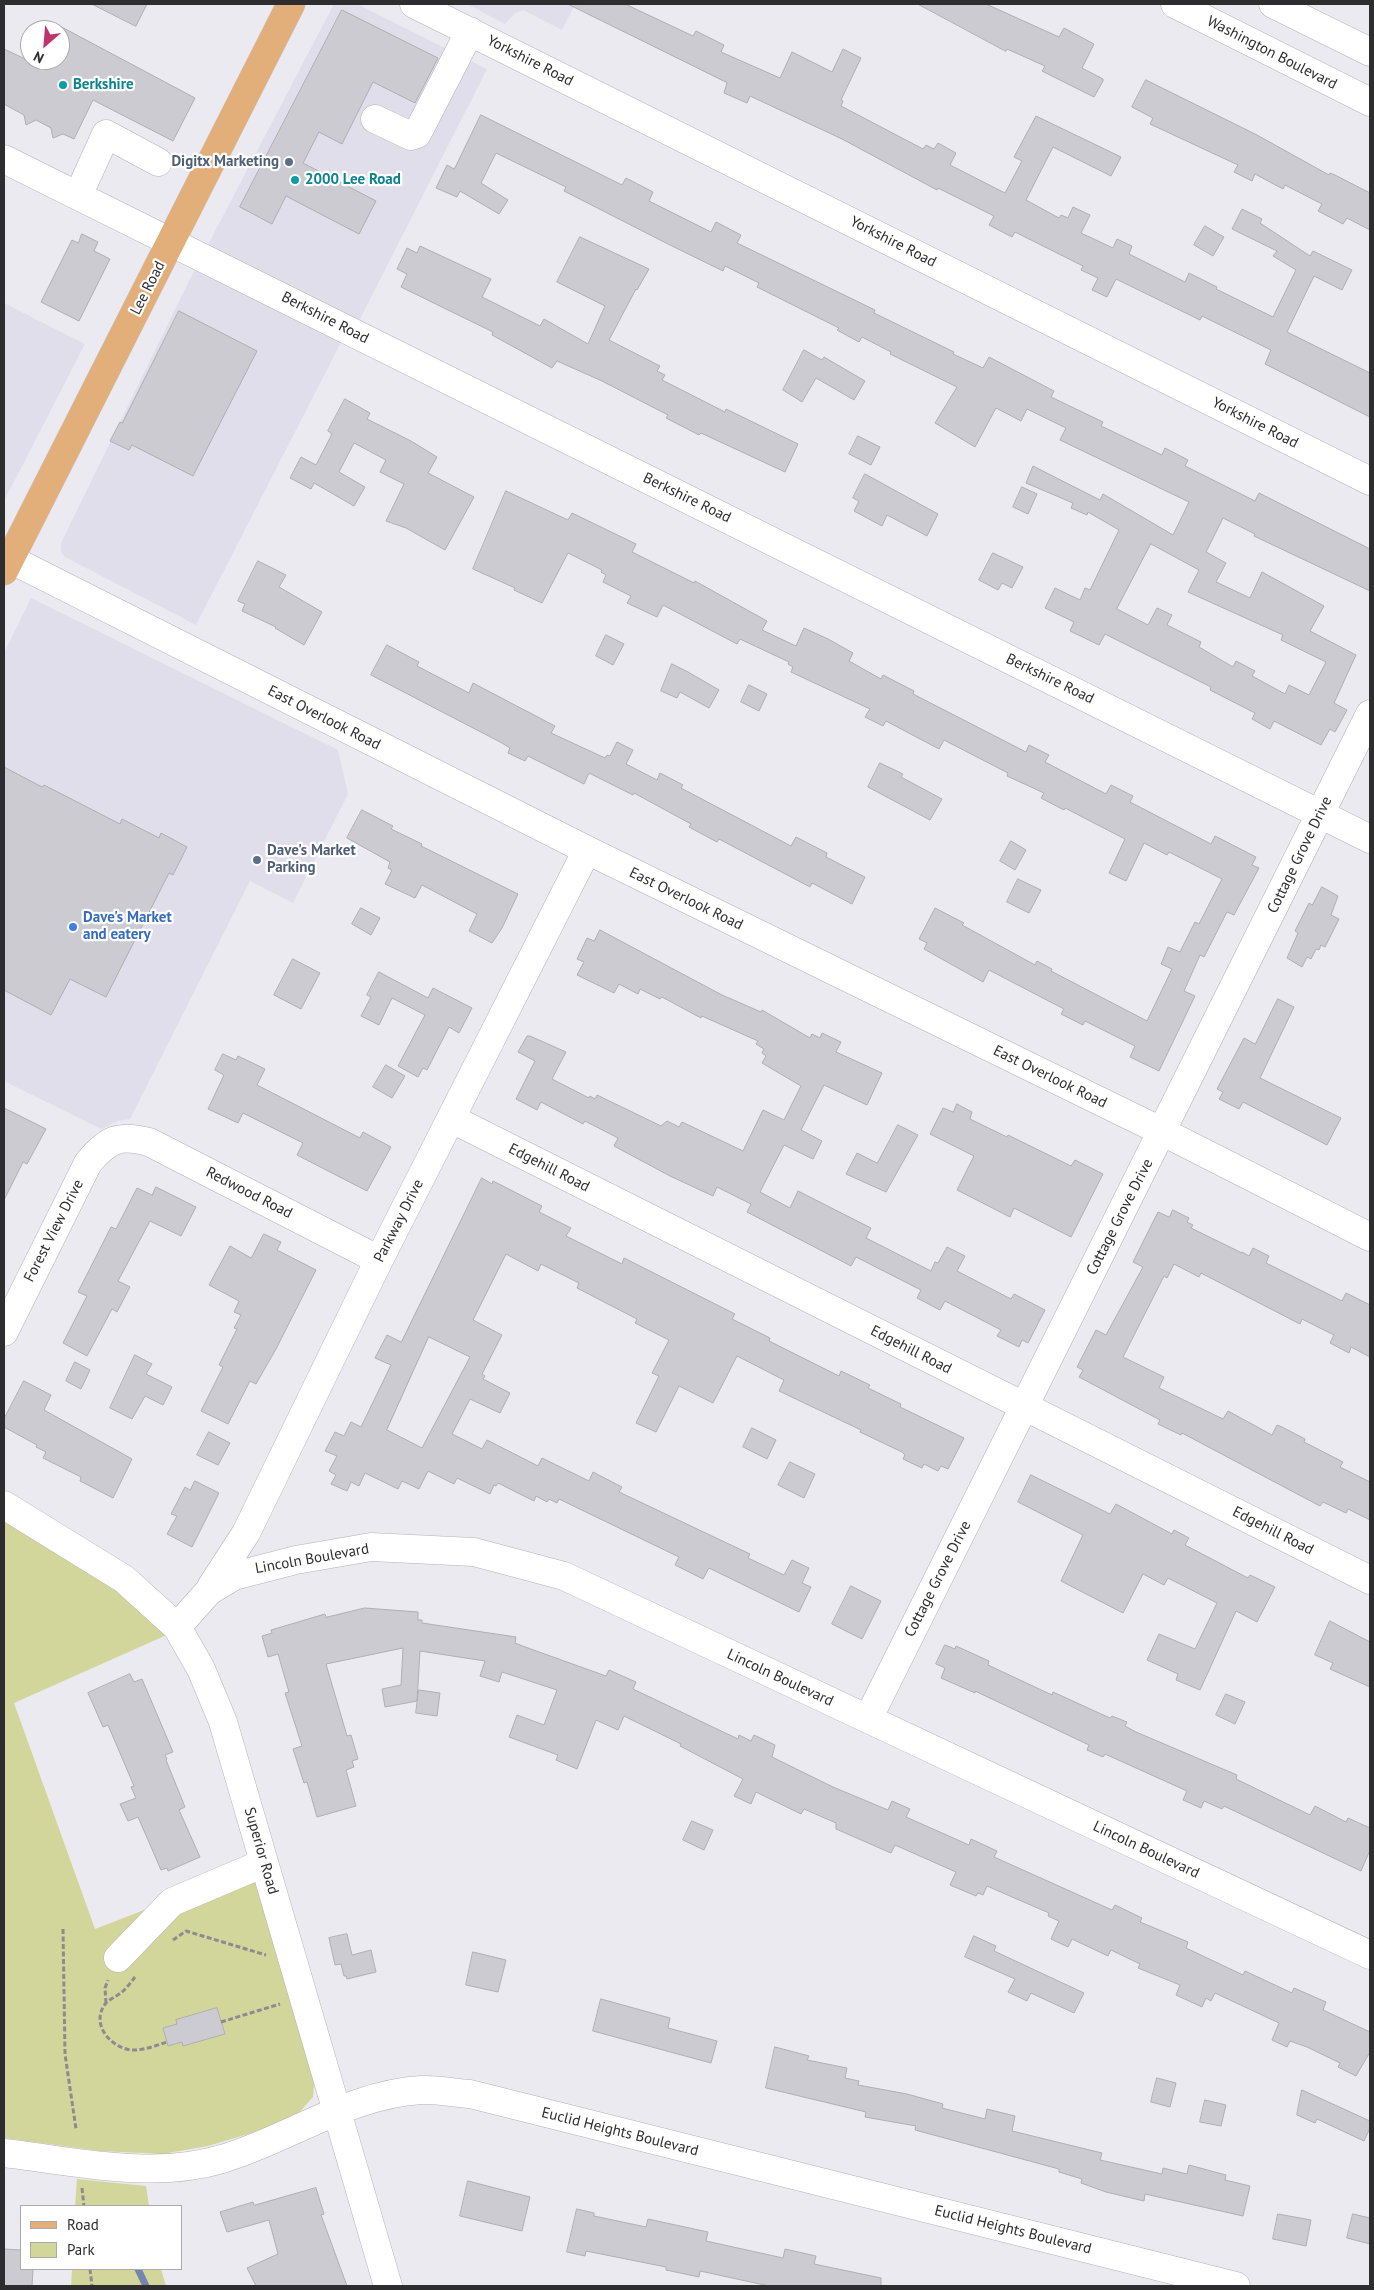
<!DOCTYPE html>
<style>
body{margin:0}
#map{position:relative;width:1374px;height:2290px;overflow:hidden;background:#ebeaf0;font-family:"PT Sans",sans-serif}
canvas{display:block}
.frame{position:absolute;inset:0;border:5px solid #2d2c2e;pointer-events:none}
.legend{position:absolute;left:20px;top:2205px;width:162px;height:65px;box-sizing:border-box;background:#fff;border:1px solid #ababab;margin:0;padding:6px 9px;list-style:none;font-size:15px;color:#2d2c2e}
.legend li{display:flex;align-items:center;gap:10px;height:25px}
.legend b{width:25px;border:1px solid #ababab}
.north{position:absolute;left:20px;top:20px;width:50px;height:50px;box-sizing:border-box;background:#fff;border:1px solid #ababab;border-radius:50%;rotate:207deg;font-size:14px;font-weight:700;line-height:20px;text-align:center;color:#2d2c2e}
.north::after{content:'';display:block;margin:auto;width:18px;height:22px;background:#be346f;clip-path:polygon(50% 0,100% 100%,50% 72%,0 100%)}
</style>
<div id="map">
<canvas width="1374" height="2290"></canvas>
<div class="frame"></div>
<ul class="legend">
<li><b style="height:6px;background:#e2af7a"></b>Road</li>
<li><b style="height:14px;background:#d3d69b"></b>Park</li>
</ul>
<div class="north">N</div>
</div>
<script>
const g = document.querySelector('canvas').getContext('2d');
g.lineJoin = 'round';
function fillPath(path, color) {
  g.fillStyle = color;
  g.fill(path, 'evenodd');
}
function trace(path, color, width, dash) {
  g.strokeStyle = color;
  g.lineWidth = width;
  g.lineCap = dash ? 'butt' : 'round';
  g.setLineDash(dash || []);
  g.stroke(path);
}
function drawText(font, color, halo, rows, align = 'center') {
  g.font = font + ' "PT Sans",sans-serif';
  g.lineWidth = 4.5;
  g.setLineDash([]);
  g.textBaseline = 'middle';
  g.strokeStyle = halo;
  g.fillStyle = color;
  for (const [text, x, y, turn = 0] of rows) {
    g.save();
    g.translate(x, y);
    g.rotate((+turn || 0) * Math.PI / 180);
    g.textAlign = isNaN(turn) ? turn : align;
    if (halo) g.strokeText(text, 0, 0);
    g.fillText(text, 0, 0);
    g.restore();
  }
}
fillPath(new Path2D(`
 M334,4h23l130,65 -129,254 -6,-2 -156,304 -131,-68 -4,-5v-9l128,-262z
 M467,4h108l-13,26 -39,-20 -9,4 -9,10z
 M4,303l81,41 -81,157z
 M31,598l307,152 10,44 -55,109 -43,-22 -120,238 -12,2 -17,8 -97,-48v-428z`), '#e0deeb');
fillPath(new Path2D(`
 M4,1517l117,72 48,45 -155,69 81,226 160,-62 60,206 -2,24 -16,18 -29,13 -60,18 -46,8 -62,-3 -96,-13z
 M77,2179l69,7 3,20h-74z
 M72,2269h89l5,17h-95z`), '#d3d69b');
trace(new Path2D(`
 M138,2269l8,17`), '#7486ad', 7);
const building = new Path2D(`
 M92,4h55l-11,22z
 M568,4h57l68,32 3,-5 28,14 -3,7 59,26 12,-26 40,20 11,-23 18,9 -20,42 2,1 -2,5 82,43 3,-4 8,4 4,-6 18,10 -6,12 55,28 17,-32 -8,-4 22,-41 85,41 -10,19 -58,-29 -27,53 33,18 2,-3 7,3 5,-11 17,8 -9,18 32,15 4,-9 15,7 -3,8 56,28 4,-9 28,14 -1,2 57,28 23,-47 -23,-14 4,-5 -45,-22 10,-20 20,10 -2,4 50,33 3,-5 39,19 -10,20 -28,-14 -27,56 83,41v44l-105,-53 6,-14 -69,-34 -2,4 -84,-41 -9,18 -15,-7 6,-12 -17,-8 2,-4 -68,-34 -3,5 -23,-12 5,-9 -56,-28 -1,2 -95,-51 -92,-43 -3,7 -23,-10 3,-10z
 M918,4h68l73,33 5,-9 30,16 -12,24 21,11v2l-9,16 -52,-26 3,-5 -38,-17 -1,2z
 M342,10l96,48 -23,45 -42,-21 -31,62 -23,-12 -16,31 73,38 -17,33 -73,-38 -14,28 -32,-17z
 M56,24l139,74 -22,43 -80,-41 -19,39 -11,-5 -10,4 -2,-10 -15,-8 -10,5 -2,-10 -20,-11v-55l32,15 2,-4h22v-30h-7z
 M1146,80l111,55 72,40 1,-2 5,2 35,18v37l-23,-12 -4,6 -25,-13 4,-7 -37,-19 -2,4 -28,-15 -3,7 -18,-9 4,-7 -88,-41 3,-6 -21,-11z
 M481,115l141,70 4,-7 27,14 -4,9 62,31 5,-10 25,13 -4,8 138,67 -1,3 80,39 -1,2 30,14 6,-11 65,34 -3,6 52,25 -2,4 61,29 3,-7 23,12 -3,6 70,35 4,-8 111,56v42l-116,-55 1,-2 -32,-16 -17,34 20,11 -10,19 34,16 12,-26 62,34 -14,25 46,24 -22,48 13,7 -12,22 -5,-3 -9,16 -47,-24 -4,8 -18,-10 3,-6 -45,-23 1,-3 -106,-53 -6,11 -29,-14 4,-9 -29,-14 10,-20 25,12 5,-12 5,2 29,-60 -31,-18 -1,3 -16,-7 2,-5 -47,-20 7,-17 67,34 3,-6 70,41 16,-33 -129,-62 6,-12 -39,-19 -6,12 -25,-13 -21,39 -40,-24 22,-36 -67,-33 1,-2 -29,-15 -3,5 -22,-12 2,-2 -82,-41 2,-4 -34,-17 -2,5 -55,-27 -104,-53 2,-4 -70,-34 -15,30 27,17 -9,14 -39,-23 -3,6 -21,-9 11,-23 7,4zM1151,544l48,26 -11,22 95,43 -2,5 45,22 -17,33 -20,-10 -4,9 -33,-18 3,-5 -19,-10 -3,6 -29,-17 -5,-3 2,-5 -34,-17 5,-10 -15,-7 -9,17 -31,-16z
 M1205,226l19,11 -11,19 -19,-11z
 M82,234l16,8 -4,9 16,8 -31,62 -38,-19 31,-62 6,3z
 M580,237l69,32 -12,21 -1,-1 -27,51 51,26 -3,5 8,4 -3,5 63,32 1,-3 72,35 -13,28 -84,-39 -2,2 -33,-17 2,-3 -66,-34 -45,-20 -5,7 -60,-33 1,-3 -92,-45 6,-13 -10,-5 10,-21 10,5 3,-7 71,33 -9,18 58,29 4,-7 44,25 17,-38 -48,-24z
 M179,311l78,40 -64,125 -61,-31 -3,5 -19,-9 10,-19 2,1z
 M804,350l18,10 2,-3 41,24 -11,19 -38,-22 -14,24 -19,-12z
 M345,399l25,14 -3,6 44,22 26,16 -9,16 46,24 -29,53 -39,-22 -20,-7 18,-37 -24,-12 6,-12 -32,-17 -15,29 26,15 -11,19 -40,-23 -3,6 -21,-11 11,-21 15,8 16,-31 -4,-3z
 M858,436l22,11 -9,18 -22,-11z
 M865,474l73,40 -11,22 -40,-21 -5,11 -28,-15 5,-10 -6,-3z
 M1022,487l15,7 -9,20 -15,-7z
 M506,491l62,29 4,-7 64,31 -4,8 62,31 1,-2 72,40 -5,9 34,16 8,-18 24,11 25,14 -4,8 32,18 2,-4 31,16 -1,3 113,58 3,-7 20,10 -4,7 61,32 5,-9 22,11 -3,6 81,42 4,-8 41,21 -4,8 7,3 -25,47 -7,-3 -23,45 -4,-2 -16,36 11,5 -36,75 -29,-14 5,-11 -50,-25 -2,4 -22,-11 3,-5 -75,-39 -6,12 -59,-33 3,-6 -8,-4 16,-31 29,15 -2,2 73,40 2,-4 15,8 -1,2 96,50 25,-52 -11,-5 7,-17 12,5 15,-30 4,2 23,-45 -53,-27 -2,3 -23,-12 -18,38 -17,-8 16,-34 -60,-31 -1,2 -23,-12 3,-5 -37,-17 1,-3 -64,-33 -5,9 -53,-28 -3,5 -18,-9 5,-8 -79,-37 2,-5 -5,-3 1,-2 -49,-23 -3,5 -74,-39 -6,12 -30,-14 4,-7 -28,-14 3,-7 -5,-3 1,-2 -34,-17 -26,50 -28,-13 1,-2 -42,-19z
 M993,553l30,14 -11,21 -10,-5 -4,7 -19,-10z
 M258,561l28,14 -7,12 43,25 -18,33 -29,-17 1,-1 -34,-16 3,-7 -7,-3z
 M606,635l18,9 -11,21 -17,-9z
 M387,645l32,17 -2,4 52,27 4,-10 38,20 44,23 -4,7 54,25 2,-3 3,1 7,-14 16,8 -7,14 31,16 3,-7 23,12 -2,3 110,58 5,-9 31,16 -1,4 39,20 -13,27 -40,-21 -2,4 -91,-48 -2,3 -28,-15 2,-3 -57,-31 -1,2 -44,-22 -5,11 -56,-28 -3,5 -17,-8 2,-5 -8,-5 -131,-68z
 M672,664l16,8 31,18 -10,18 -29,-16 -3,6 -16,-7z
 M749,685l18,9 -8,17 -18,-9z
 M880,763l23,11 -2,3 41,22 -12,21 -62,-33z
 M4,767l38,20 2,-2 76,39 2,-5 37,19 2,-5 26,14 -14,28 -4,-2 -63,124 -36,-18 -19,36 -47,-25z
 M362,810l31,16 -2,3 31,15 -1,2 97,48 -16,34 -10,15 -23,-12 8,-17 -55,-29 -7,13 -30,-14 7,-14 -4,-2 2,-6 -43,-24z
 M1011,841l15,9 -11,20 -15,-9z
 M1018,879l23,11 -12,23 -22,-11z
 M1322,887l16,9 -7,19 8,4 -14,28 -4,-2 -2,5 -3,-1 -5,10 -4,-2 -5,10 -15,-9 11,-25 -3,-2 14,-28 3,2z
 M361,908l19,10 -9,17 -19,-11z
 M600,930l122,65 39,17 1,-2 48,28 2,-4 8,4 2,-5 19,9 -5,10 46,21 -15,32 -43,-20 -23,45 21,11 -9,18 -29,-14 -24,47 30,16 8,-17 73,37 -5,10 65,33 4,-9 3,1 9,-16 18,9 -8,15 54,28 3,-5 31,16 -17,33 -6,-3 -3,7 -22,-11 4,-6 -56,-29 -5,9 -23,-12 4,-8 -65,-33 -5,9 -104,-54 4,-8 -34,-17 -4,9 -43,-20 -56,-30 4,-8 -33,-17 -2,3 -42,-22 -4,8 -21,-11 19,-38 -17,-9 9,-16h3l36,16 -14,27 37,19 1,-2 5,3 2,-4 64,31 6,-5 12,6 3,-5 61,29 20,-41 21,10 17,-34 -39,-23 4,-7 -4,-3 2,-4 -8,-5 2,-3 -56,-25 -1,2 -39,-21 -2,2 -20,-10 -2,5 -19,-10 -5,9 -37,-18 7,-13 -7,-3 10,-21 7,3z
 M293,959l27,14 -19,36 -27,-14z
 M379,972l49,26 5,-10 39,20 -13,25 -10,-6 -22,43 -4,-2 -5,9 -20,-11 27,-51 -33,-17 -13,27 -18,-9 10,-19 -4,-2z
 M1278,999l16,8 -34,71 81,40 -14,27 -84,-43 -4,7 -20,-10 4,-7 -6,-3 27,-51 11,6z
 M223,1054l13,6 2,-4 27,13 -8,16 103,53 3,-6 28,15 -24,44 -70,-36 6,-12 -60,-30 -5,10 -30,-14 16,-34 -9,-5z
 M386,1065l19,11 -13,22 -19,-11z
 M957,1104l15,8 -2,7 37,18 1,-2 63,31 4,-6 28,14 -32,63 -57,-29 -4,9 -53,-27 17,-34 -44,-22 13,-26 10,4z
 M4,1108l42,21 -19,35 -4,-2 -19,38z
 M898,1125l20,10 -32,57 -40,-18 11,-21 20,10z
 M482,1178l10,6 1,-3 49,25 -3,6 32,16 -5,8 56,28 2,-6 111,56 -3,5 38,19 -1,3 70,35 2,-5 29,14 -2,3 33,16 -1,3 64,31 -16,31 -7,-3 -3,5 -14,-7 -2,4 -19,-9 2,-4 -3,-3 -42,-20 1,-2 -82,-39 5,-11 -47,-24 -24,47 -34,-17 -23,46 -20,-9 23,-47 -7,-3 17,-33 -34,-17 2,-4 -60,-31 2,-5 -38,-19 -3,7 -32,-17 -33,66 29,15 -20,39 3,2 -2,3 27,14 -10,20 -30,-14 -18,35 30,15 5,-9 51,26 4,-8 47,23 4,-9 29,15 -3,5 131,62 -2,4 36,17 8,-15 17,8 -7,15 9,4 -12,25 -90,-44 -6,11 -28,-14 4,-8 -120,-58 -2,4 -8,-4 -2,3 -11,-6 -2,5 -36,-18 -2,3 -2,-1 -4,9 -33,-16 -3,6 -26,-13 -9,18 -17,-8 -4,8 -33,-16 -6,13 -8,-4 -4,9 -16,-7 5,-9 -7,-4 8,-15 -12,-5 10,-19 9,4 7,-14 10,5 30,-62 -16,-7 12,-23 14,7zM429,1337l41,20 -48,91 -35,-18z
 M156,1187l40,20 -15,29 -31,-15 -32,60 12,6 -13,25 -5,-3 -25,47 -24,-13 24,-47 -9,-4 33,-65 5,2 21,-41 15,7z
 M1173,1210l16,8 -2,4 6,3 -2,3 51,25v-1l7,4 4,-8 16,8 -3,7 76,38 4,-8 24,12v52l-19,-10 -2,6 -19,-10 4,-8 -32,-16 -2,5 -99,-51 -2,4 -25,-13 -7,14 -3,-2 -41,81 41,20 -5,11 64,31 5,-8 44,24 5,-10 5,2 23,12 -1,3 39,20 -3,5 30,15v38l-22,-11 -2,4 -23,-11 -3,4 -138,-73 -1,2 -23,-11 2,-4 -81,-43 4,-7 -6,-3 19,-37 10,5 37,-68 -10,-5 25,-50 11,5z
 M264,1234l17,8 -4,8 39,20 -40,79 -20,35 -6,-3 -22,43 -27,-13 22,-44 -4,-2 18,-36 -3,-1 7,-13 -7,-3 5,-11 -30,-16 21,-39 21,12z
 M135,1355l17,9 -6,10 26,13 -9,18 -18,-9 -13,23 -22,-11z
 M75,1362l15,8 -9,19 -15,-8z
 M24,1381l27,14 -7,15 88,49 -19,39 -33,-17 1,-4 -38,-19 3,-6 -10,-5 1,-2 -33,-18v-8z
 M752,1428l24,12 -9,19 -24,-12z
 M209,1432l21,11 -12,22 -21,-10z
 M790,1462l25,12 -11,24 -26,-13z
 M1031,1475l79,39 6,-10 56,30 2,-4 15,8 -4,7 63,33 2,-3 25,12 -18,35 -21,-11 -36,79 -24,-10 2,-6 -31,-14 12,-26 36,15 22,-46 -49,-25 -4,7 -21,-11 -20,39 -62,-32 22,-46 -65,-33z
 M195,1481l24,12 -27,54 -25,-13 10,-18 -6,-2 14,-27 5,3z
 M851,1586l30,15 -19,38 -30,-15z
 M365,1608l53,4v8h4v3l94,14 -1,6 13,5 78,28 3,-6 27,12 -3,7 105,50 1,-4 12,6 3,-6 21,10 -3,12 61,30 55,23 4,-9 18,8 -4,8 63,28 2,-6 26,12 -3,6 118,53 3,-5 27,13 -2,4 48,20 -2,6 57,27 2,-4 47,22 2,-5 32,14 -3,8 47,22v20l-14,24 -18,-9 2,-4 -33,-16 -17,-6 -3,6 -15,-7 7,-17 -64,-30 -4,8 -5,-3 -4,9 -26,-12 4,-10 -42,-17 2,-4 -29,-14 -3,6 -36,-17 -4,8 -17,-8 8,-18 -11,-5 1,-3 -62,-27 -4,9 -5,-2 -2,3 -26,-11 6,-13 -61,-27 -4,8 -55,-24v-6l-32,-14 -3,5 -45,-22 -5,12 -17,-8 9,-17 -63,-33 1,-2 -57,-28 -6,14 -22,-10 -19,49 -21,-9 2,-5 -49,-18 8,-22 27,10 13,-35 -55,-18 -3,10 -19,-6 5,-15 -65,-10 -3,50 -32,6 -3,-18 19,-4 2,-37 -77,16 21,72 4,-1 7,24 -6,2 2,6 -8,3 10,36 -39,11 -10,-35 -3,1 -11,-34 9,-3 -17,-53 4,-1 -11,-38 -10,3 -6,-21 10,-3 -1,-3 54,-16 1,3z
 M1330,1621l40,21v45l-40,-18 3,-6 -18,-8z
 M945,1645l10,4 1,-3 33,15 -1,4 64,30 1,-3 57,26 2,-2 15,6 -2,4 11,6 101,43 -1,4 70,34 4,2 5,-9 31,16 2,-4 22,10v22l-9,21 -137,-65 -2,3 -18,-8 -3,7 -18,-8 4,-9 -82,-37 -2,3 -16,-7 2,-5 -114,-54v2l-34,-15 4,-10 -9,-4z
 M130,1674l4,8 8,-3 31,73 -8,3 2,4 -1,1 19,47 -6,3 21,47 -32,14 -1,-3 -6,2 -23,-53 -10,4 -8,-17 16,-6 -5,-11 3,-1 -26,-61 -5,2 -15,-34z
 M419,1690l21,3 -3,23 -21,-3z
 M1226,1694l19,8 -10,22 -19,-9z
 M692,1821l21,9 -9,20 -21,-10z
 M347,1934l5,21 19,-5 5,22 -29,7 -1,-3h-2l-3,-12 -6,1 -6,-27z
 M974,1936l22,10 -2,5 90,42 -10,20 -43,-20 -4,8 -19,-9 7,-13 -50,-22z
 M473,1952l33,8 -8,32 -32,-7z
 M601,1999l69,19 -2,10 49,13 -6,22 -118,-32z
 M217,2008l8,26 -42,12 -1,-4 -14,4 -5,-18 14,-4 -1,-4z
 M775,2047l34,9 -2,4 40,8 -2,10 14,3 -1,4 49,9 36,10 -1,4 43,11 2,-10 28,7 -3,15 90,22 -2,7 62,14 1,-6 24,6 2,-9 37,10 -1,5 25,6 -7,30 -98,-22 -1,7 -38,-9 -25,-9 1,-4 -23,-7v-3l-144,-39 1,-4 -51,-9 1,-5 -100,-24z
 M1157,2078l19,5 -6,24 -19,-5z
 M1302,2090l68,31v7l-6,13 -47,-22 -2,4 -18,-8z
 M1205,2100l21,5 -5,21 -21,-4z
 M468,2181l62,16 -8,34 -62,-15z
 M316,2188l8,26 -3,1 26,71h-91l-9,-18 31,-14 -9,-34 -42,12 -7,-20 33,-10 1,3z
 M577,2209l17,4v3l52,11 2,-8 60,13 -2,9 77,17 2,-9 31,7 -2,8 67,14v8h-112l-69,-15 -1,6 -33,-7v-3l-80,-16 -1,5 -18,-4z
 M1278,2214l33,6 -5,26 -33,-7z
 M1353,2214l17,4v26l-23,-6z
 M4,2249l17,1v19h12l-1,17h-28z`);
fillPath(building, '#cccbd1');
trace(building, '#afaeb3', 1);
const minor = new Path2D(`
 M414,4l956,477
 M1175,4l195,98
 M1273,4l97,48
 M375,119l36,17 6,-2 53,-103
 M4,159l1366,680
 M78,196l28,-62 52,28
 M4,556l583,294 576,282 207,105
 M452,1119l918,461
 M4,1332l84,-169c20,-24 31,-29 61,-21l230,118
 M4,1505l120,74 53,48 24,42 22,53 165,564
 M211,1587l35,-54 133,-273 208,-410
 M177,1627l32,-36 25,-15 62,-16 75,-13 103,5 90,24 806,379
 M868,1719l502,-1005
 M118,1958l54,-56 92,-39
 M4,2153c70,8 148,27 218,6 67,-20 128,-65 199,-69 16,-1 33,3 49,4l766,192`);
const major = new Path2D(`
 M4,571l287,-567`);
trace(minor, '#b2b1b7', 29);
trace(major, '#c8c8c9', 29);
trace(new Path2D(`
 M63,1929l2,125 11,75
 M173,1940l13,-9 80,24
 M135,1977c-4,5 -8,11 -13,15 -5,4 -12,7 -16,11 -18,22 8,49 31,47 10,-1 21,-5 30,-8
 M106,2003l-1,-15 3,-8
 M221,2022l59,-18
 M82,2188l2,18
 M90,2269l2,17`), '#8c8b8f', 3, [5, 2.5]);
trace(minor, '#fff', 28);
trace(major, '#e2af7a', 28);
for (const [x, y, r, color] of [
 [63,85,5,"#0f9aa8"],
 [289,162,5,"#5c6f8a"],
 [295,180,5,"#0f9aa8"],
 [257,860,5,"#5c6f8a"],
 [73,927,5,"#3f7fe0"]
]) {
  const dot = new Path2D();
  dot.arc(x, y, r, 0, 2 * Math.PI);
  g.fillStyle = color;
  g.fill(dot);
  trace(dot, '#fff', 2);
}
drawText('15px', '#2d2c2e', '#fff', [
 ["Washington Boulevard",1272,53,27],
 ["Yorkshire Road",530,61,27],
 ["Yorkshire Road",893,242,27],
 ["Lee Road",148,288,-63],
 ["Berkshire Road",325,318,27],
 ["Yorkshire Road",1255,423,27],
 ["Berkshire Road",687,498,26],
 ["Berkshire Road",1050,679,26],
 ["East Overlook Road",324,718,27],
 ["Cottage Grove Drive",1300,855,-64],
 ["East Overlook Road",686,899,26],
 ["East Overlook Road",1050,1077,26],
 ["Edgehill Road",549,1168,27],
 ["Redwood Road",249,1193,27],
 ["Cottage Grove Drive",1120,1217,-63],
 ["Parkway Drive",399,1221,-63],
 ["Forest View Drive",54,1231,-63],
 ["Edgehill Road",911,1350,27],
 ["Edgehill Road",1273,1531,27],
 ["Lincoln Boulevard",312,1559,-10],
 ["Cottage Grove Drive",938,1579,-63],
 ["Lincoln Boulevard",780,1678,25],
 ["Lincoln Boulevard",1146,1850,25],
 ["Superior Road",261,1851,74],
 ["Euclid Heights Boulevard",620,2132,14],
 ["Euclid Heights Boulevard",1013,2230,14]
]);
drawText('bold 15px', '#0d838f', '#fff', [
 ["Berkshire",73,85],
 ["2000 Lee Road",305,180]
], 'left');
drawText('bold 15px', '#4e5e75', '#fff', [
 ["Digitx Marketing",279,162],
 ["Dave's Market",267,851,"left"],
 ["Parking",267,868,"left"]
], 'right');
drawText('bold 15px', '#366cbe', '#fff', [
 ["Dave's Market",83,918],
 ["and eatery",83,935]
], 'left');
</script>
